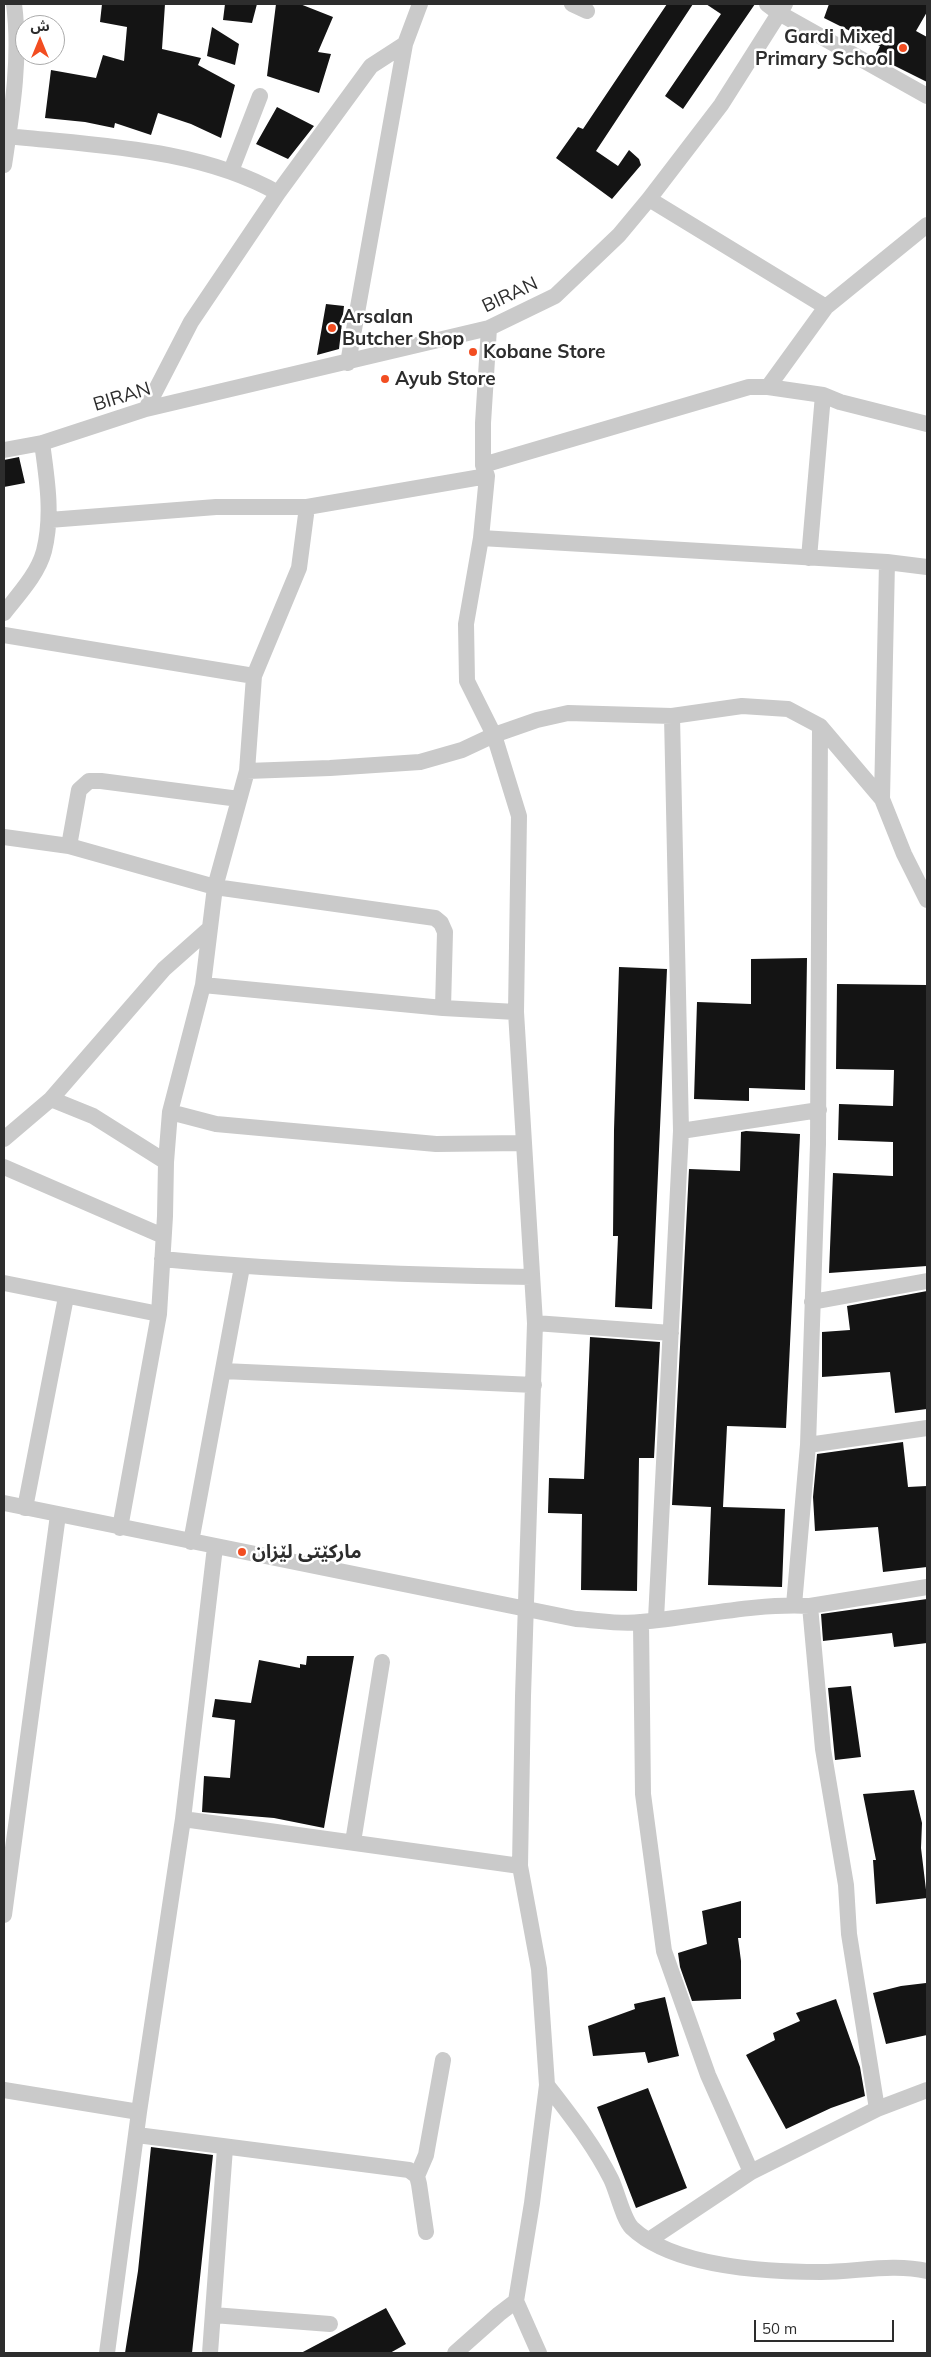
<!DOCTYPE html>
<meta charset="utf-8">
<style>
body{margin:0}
#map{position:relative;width:931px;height:2357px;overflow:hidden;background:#fff;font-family:Mulish,"Noto Sans Arabic",sans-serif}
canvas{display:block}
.frame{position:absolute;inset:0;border:5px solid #2d2d2d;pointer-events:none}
.north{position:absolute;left:15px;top:15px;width:50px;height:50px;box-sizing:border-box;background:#fff;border:1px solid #ababab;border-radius:50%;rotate:0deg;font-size:14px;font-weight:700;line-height:20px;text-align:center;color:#2d2d2d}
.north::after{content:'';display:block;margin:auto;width:18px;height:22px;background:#f24d21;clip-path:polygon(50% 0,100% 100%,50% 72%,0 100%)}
.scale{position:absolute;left:754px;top:2320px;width:140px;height:22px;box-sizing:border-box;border:2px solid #2d2d2d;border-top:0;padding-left:6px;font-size:15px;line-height:18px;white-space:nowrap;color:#2d2d2d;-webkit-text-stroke:4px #fff;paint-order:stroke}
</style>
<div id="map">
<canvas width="931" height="2357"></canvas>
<div class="frame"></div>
<div class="north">ش</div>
<div class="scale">50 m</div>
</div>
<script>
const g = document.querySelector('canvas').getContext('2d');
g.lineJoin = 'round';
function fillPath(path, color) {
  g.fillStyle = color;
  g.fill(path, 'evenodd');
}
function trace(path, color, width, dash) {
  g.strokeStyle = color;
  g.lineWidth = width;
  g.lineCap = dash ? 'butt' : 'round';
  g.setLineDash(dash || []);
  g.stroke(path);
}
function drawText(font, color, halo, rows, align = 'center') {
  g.font = font + ' Mulish,"Noto Sans Arabic",sans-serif';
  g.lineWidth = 5;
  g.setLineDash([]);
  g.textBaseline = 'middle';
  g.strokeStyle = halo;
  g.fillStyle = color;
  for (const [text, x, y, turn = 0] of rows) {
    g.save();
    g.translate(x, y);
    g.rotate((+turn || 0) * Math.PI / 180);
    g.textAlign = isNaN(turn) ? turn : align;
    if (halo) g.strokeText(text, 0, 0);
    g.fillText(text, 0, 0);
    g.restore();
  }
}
fillPath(new Path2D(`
 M102,4h63l-3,45 39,9 -3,7 37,20 -14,53 -30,-14 -33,-11 -7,22 -36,-12 -1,5 -29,-6 -40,-4 6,-48 45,8 7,-23 21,6 3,-34 -27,-5z
 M225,4h32l-5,19 -29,-3z
 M276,4h24l33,13 -15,35 13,2 -12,39 -52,-17z
 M667,4h26l-97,147 22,15 11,-16 10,9 2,6 -29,34 -56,-41 22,-31 5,2z
 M706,4h49l-72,105 -18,-13 56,-82z
 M829,4h98v8l-11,19 11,6v45l-52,-26 5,-10 -56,-28z
 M212,27l27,17 -4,21 -28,-9z
 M277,107l37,19 -26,33 -32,-15z
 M326,304l18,2 -5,43 -22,6z
 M19,457l6,26 -21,4v-27z
 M807,958l-2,132 -56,-2v13l-55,-2 3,-97 54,2v-45z
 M619,967l48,2 -15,340 -37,-2 3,-71h-5l1,-106z
 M837,984l90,1v281l-98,7 4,-100 60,3v-34l-55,-2 1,-36 54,2 1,-36 -58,-1z
 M746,1131l54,3 -14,294 -59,-2 -4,81 62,2 -3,78 -74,-2 3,-78 -39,-2 17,-336 51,2 1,-39z
 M927,1291v118l-32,4 -5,-41 -68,5v-45l28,-2 -3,-24z
 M590,1337l70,5 -6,116h-15l-2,133 -56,-1 1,-76 -34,-1 1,-35 35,1z
 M903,1442l5,45 19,-1v81l-44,5 -5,-45 -63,4 -2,-34 4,-43z
 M927,1599v44l-33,4 -2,-14 -69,8 -2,-27z
 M307,1656h47l-30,172 -50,-10 -72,-6 2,-36 26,2 5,-58 -23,-3 3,-18 36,4 8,-43 41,8v-4l6,1z
 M851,1686l10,71 -26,3 -7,-72z
 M914,1790l8,33 -1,25 6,50 -51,6 -3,-44h3l-13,-66z
 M741,1901v37h-3l3,23v38l-49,2 -12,-34 -2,-14 29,-9 -5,-33z
 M926,1983l1,52 -41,9 -13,-51 28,-7z
 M665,1997l14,59 -31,7 -3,-11 -52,4 -5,-30 47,-17 -1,-5z
 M836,1999l24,68 5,29 -34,12 -45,21 -40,-74 29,-15 -2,-7 27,-12 -4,-8z
 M648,2088l39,100 -51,20 -39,-101z
 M151,2147l62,8 -21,198h-67l13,-82z
 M386,2308l20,36 -16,9h-89z`), '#141414');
trace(new Path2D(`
 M572,4l15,7
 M767,4l12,9 148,83
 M8,136c90,10 190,12 270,57
 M4,165c8,-53 17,-108 10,-161
 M231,171l29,-75
 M649,199l177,108
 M489,328l-6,95v42l4,11 -6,62 -15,86 1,57 27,54 25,81 -3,196 19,311 -12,373 -3,170 19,103 8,116 -15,118 -16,98 23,52
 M348,363l57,-319 15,-40
 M768,387l55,8 17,7 87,22
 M146,409l45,-87 87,-129 93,-127 34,-22
 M4,450l38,-7 104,-34 343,-81 66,-32 64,-61 30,-36 72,-94 64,-101
 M483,465l266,-78h19l58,-80 101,-82
 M49,520l167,-13h91l180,-31
 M481,538l406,24 40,5
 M809,558l14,-163
 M4,613c14,-18 34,-39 40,-62 9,-36 3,-72 -2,-108
 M4,635l250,41
 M247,771l83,-3 90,-6 42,-12 32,-15 43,-15 31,-7 104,3 70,-10 46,3 32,17 62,73 22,55 23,46
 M882,799l5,-237
 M4,837l65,9 146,41 220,31 6,5 4,9 -2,76
 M69,846l10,-56 10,-9h12l138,18
 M203,985l240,23 73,4
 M51,1099l42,17 73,46
 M170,1112l46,12 220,20 88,-1
 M681,1131l138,-21
 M4,1139l47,-40 113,-130 45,-40
 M4,1167l159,69
 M162,1259c123,12 246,16 370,18
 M4,1283l155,31
 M812,1302l115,-21
 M535,1323l136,10
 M223,1371l311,14
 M808,1445l119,-17
 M4,1503l572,116c21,1 44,6 65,3 56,-5 113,-19 169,-16l117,-19
 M25,1508l41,-211
 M120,1528l39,-214 6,-98 1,-54 4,-50 33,-127 12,-98 32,-116 7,-95 45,-108 8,-61
 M191,1542l51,-275
 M794,1605l14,-160 10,-301 2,-418
 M810,1606l13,143 23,136 3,49 28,175
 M656,1619l25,-488 -9,-415
 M641,1623l2,171 21,157 44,124 43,97
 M183,1819l337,47
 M353,1842l29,-180
 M4,1915l54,-400
 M547,2085c23,30 47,60 64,94 6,12 12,40 21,49 41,39 135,44 189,44 35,0 72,-9 106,-1
 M4,2090l135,22
 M137,2135l272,35 8,6 2,8 7,48
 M417,2176l9,-21 17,-95
 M649,2240l102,-68 126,-63 50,-19
 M213,2315l117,9
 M107,2353l32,-241 44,-293 32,-272
 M210,2353l15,-205
 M455,2353l44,-39 17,-13`), '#cacaca', 16);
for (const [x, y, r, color] of [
 [903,48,5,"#f24d21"],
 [332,328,5,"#f24d21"],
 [473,352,5,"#f24d21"],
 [385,379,5,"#f24d21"],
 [242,1552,5,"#f24d21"]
]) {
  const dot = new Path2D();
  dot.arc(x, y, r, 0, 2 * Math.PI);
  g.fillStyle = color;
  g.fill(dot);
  trace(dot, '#fff', 2);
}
drawText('bold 19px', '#2d2d2d', '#fff', [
 ["Gardi Mixed",893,37,"right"],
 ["Primary School",893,59,"right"],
 ["Arsalan",342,317],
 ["Butcher Shop",342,339],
 ["Kobane Store",483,352],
 ["Ayub Store",395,379],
 ["مارکێتی لێزان",252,1552]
], 'left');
drawText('19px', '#2d2d2d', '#fff', [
 ["BIRAN",510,295,-25],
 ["BIRAN",122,397,-17]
]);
</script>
